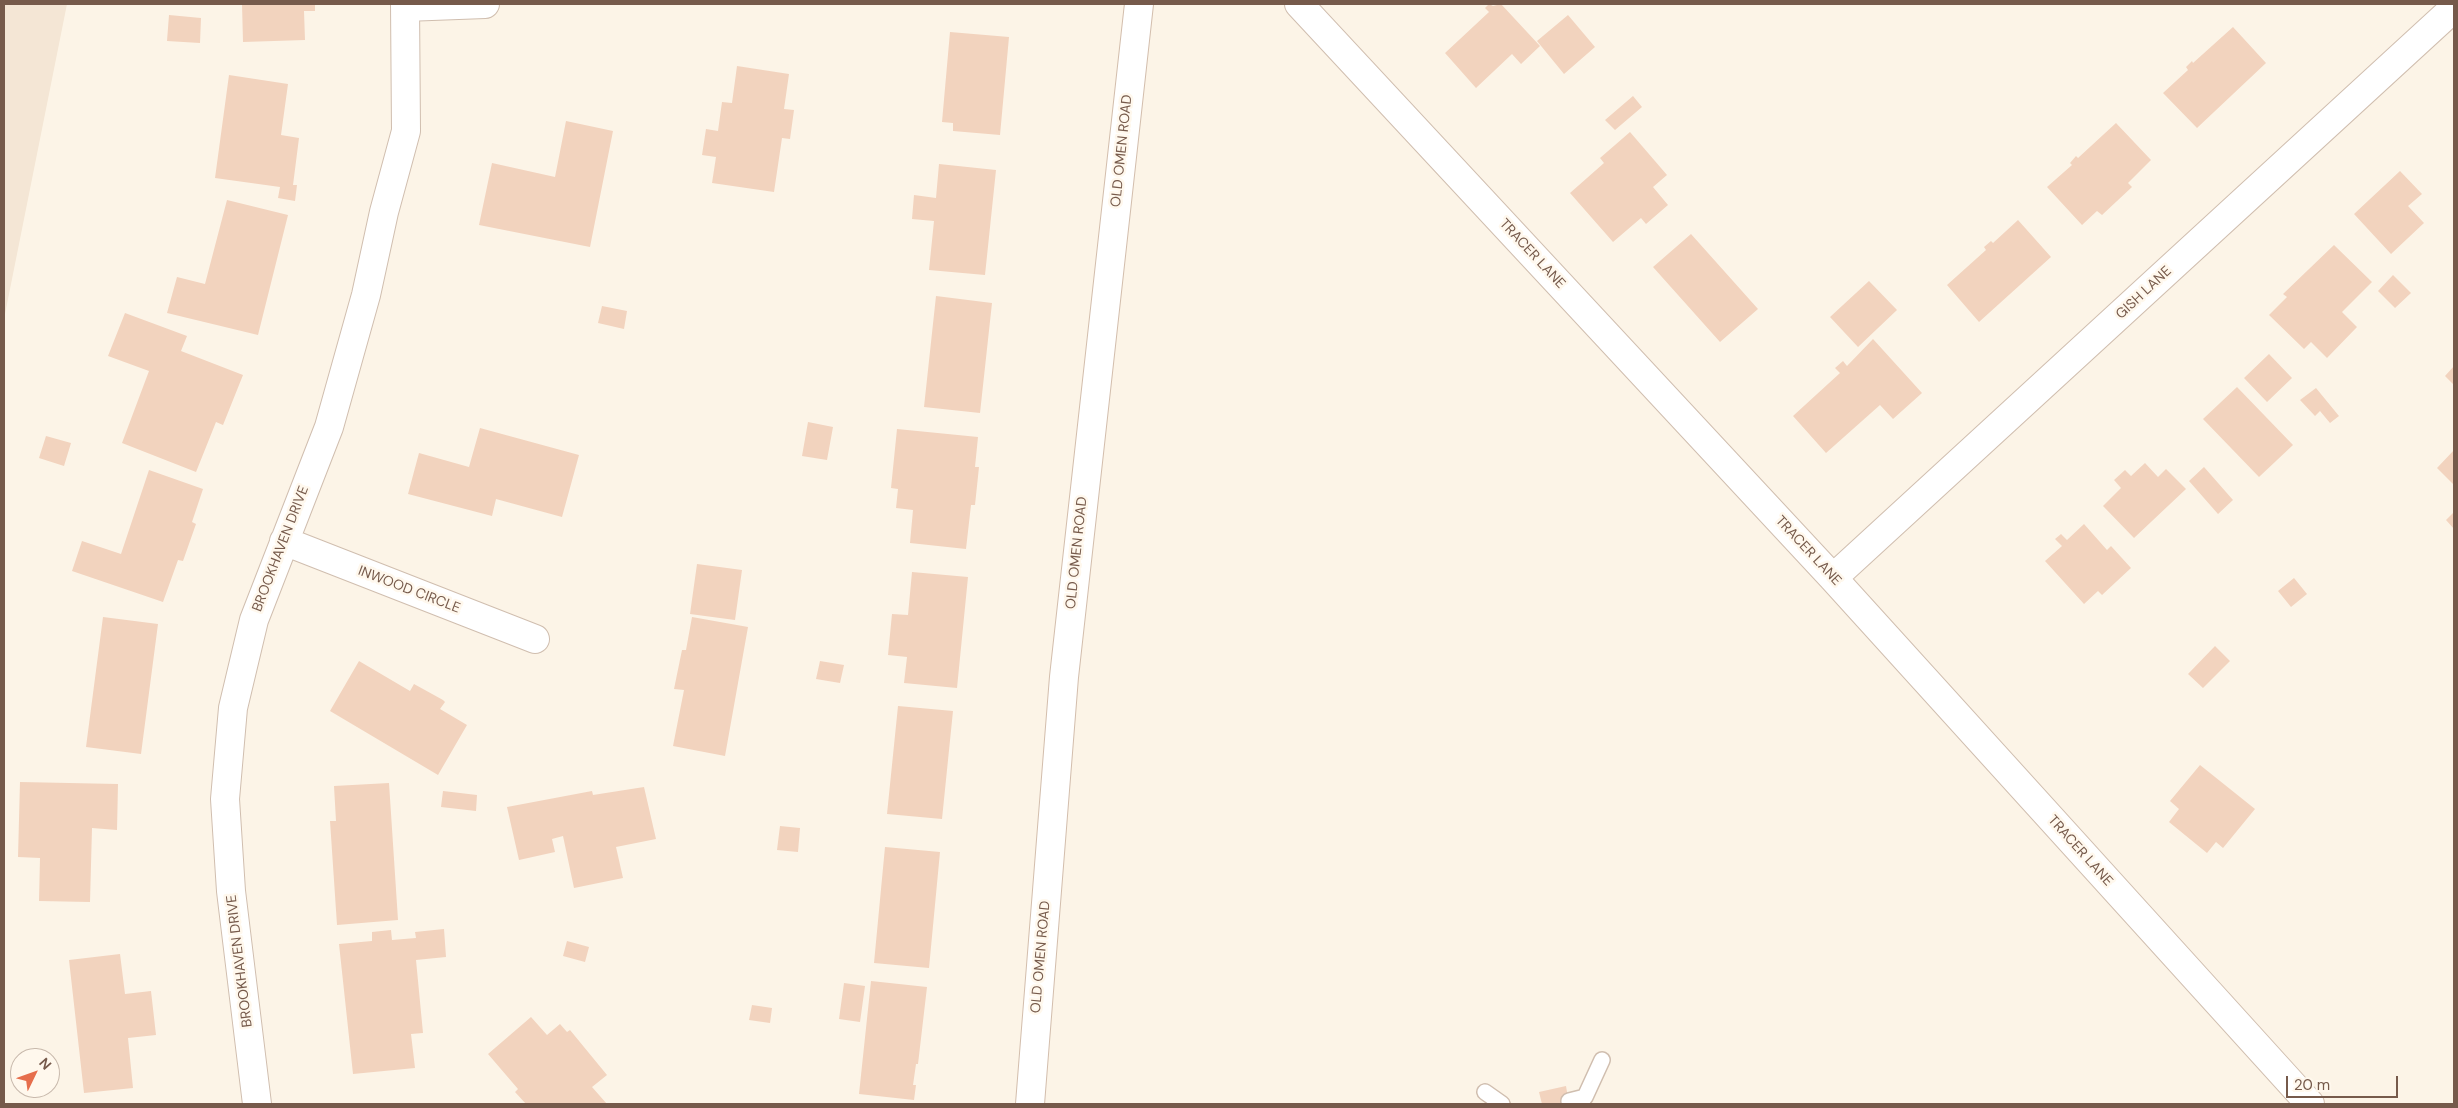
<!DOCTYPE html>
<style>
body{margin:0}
#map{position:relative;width:2458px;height:1108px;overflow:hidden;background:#fcf4e7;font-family:"DM Sans",sans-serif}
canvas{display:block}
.frame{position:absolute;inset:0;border:5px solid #765a4b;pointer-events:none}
.north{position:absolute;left:10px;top:1048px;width:50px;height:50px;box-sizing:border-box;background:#fff8ed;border:1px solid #c8b9ac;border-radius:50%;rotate:48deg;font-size:14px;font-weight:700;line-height:20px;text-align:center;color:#765a4b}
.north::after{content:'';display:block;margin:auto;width:18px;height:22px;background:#e66e4c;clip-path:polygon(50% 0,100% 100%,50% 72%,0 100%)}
.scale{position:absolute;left:2286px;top:1076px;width:112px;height:22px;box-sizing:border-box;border:2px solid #765a4b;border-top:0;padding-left:6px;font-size:15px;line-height:18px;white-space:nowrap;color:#765a4b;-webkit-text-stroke:4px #fff8ed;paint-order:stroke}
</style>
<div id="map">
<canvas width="2458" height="1108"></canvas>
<div class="frame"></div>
<div class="north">N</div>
<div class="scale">20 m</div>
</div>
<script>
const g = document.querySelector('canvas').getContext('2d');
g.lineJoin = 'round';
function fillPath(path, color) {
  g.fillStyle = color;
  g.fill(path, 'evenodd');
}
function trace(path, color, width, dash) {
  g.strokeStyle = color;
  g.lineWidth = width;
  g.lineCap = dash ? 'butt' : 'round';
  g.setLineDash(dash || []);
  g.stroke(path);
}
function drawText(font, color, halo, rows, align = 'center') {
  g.font = font + ' "DM Sans",sans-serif';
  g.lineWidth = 5;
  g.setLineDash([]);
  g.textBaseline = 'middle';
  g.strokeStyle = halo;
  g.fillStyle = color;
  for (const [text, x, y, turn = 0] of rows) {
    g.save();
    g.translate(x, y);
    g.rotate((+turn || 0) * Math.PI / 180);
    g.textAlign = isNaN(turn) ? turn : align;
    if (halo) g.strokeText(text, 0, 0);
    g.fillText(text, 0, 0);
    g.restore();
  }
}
fillPath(new Path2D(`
 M4,4h63l-63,315z`), '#f4e6d5');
fillPath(new Path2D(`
 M242,4h73v7h-11l1,29 -62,2z
 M1489,4l4,2 8,-2 39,42 -19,18 -9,-10 -36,34 -31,-35 44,-41 -4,-4z
 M169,15l32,3 -1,25 -33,-2z
 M1568,15l27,32 -31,27 -27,-33z
 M2233,27l33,36 -69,65 -34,-35 25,-23 -2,-3 6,-6 1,2z
 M950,32l59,5 -9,98 -47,-4v-8l-11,-1z
 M737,66l52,8 -5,35 10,1 -4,29 -8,-1 -8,54 -62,-9 4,-26 -14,-2 4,-26 12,2 4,-29 10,1z
 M229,75l59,9 -7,51 18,3 -6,47h4l-2,16 -17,-3 2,-11 -65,-9z
 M1633,96l9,11 -27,23 -10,-10z
 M566,121l47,10 -23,116 -111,-22 13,-62 63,14z
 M2116,123l35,37 -23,23 4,4 -30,28 -5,-4 -15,14 -35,-38 25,-22 -2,-2 6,-7 2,2z
 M1630,132l37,43 -14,12 15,18 -22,19 -5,-6 -28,24 -43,-49 34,-30 -4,-5z
 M939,164l57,6 -11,105 -56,-5 5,-49 -22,-2 2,-24 22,3z
 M2400,171l22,23 -14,12 16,17 -33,31 -37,-40z
 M227,200l61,15 -30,120 -91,-22 10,-36 28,7z
 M2018,220l33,37 -72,65 -32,-37 39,-35 -2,-3 7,-6 2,2z
 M1691,234l67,75 -38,33 -67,-75z
 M2334,245l38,37 -30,30 15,15 -30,31 -16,-16 -7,7 -35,-34 18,-18 -4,-3z
 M2393,275l18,18 -16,15 -17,-17z
 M1869,281l28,29 -39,37 -28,-30z
 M936,296l56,7 -12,110 -56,-6z
 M602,306l25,5 -3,18 -26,-6z
 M125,313l62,23 -6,15 62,24 -20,50 -7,-3 -20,50 -74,-29 27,-72 -41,-15z
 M1873,339l49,54 -29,26 -13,-14 -54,48 -33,-37 47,-43 -5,-5 8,-7 4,5z
 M2269,354l23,24 -25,24 -23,-24z
 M2454,366v19l-9,-9z
 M2237,387l56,58 -34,32 -56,-58z
 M2316,388l23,28 -9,7 -10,-12 -5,5 -15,-16z
 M808,422l25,5 -6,33 -25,-4z
 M480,428l99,27 -17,62 -66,-18 -4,17 -84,-22 11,-41 50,14z
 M897,429l81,8 -3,30h4l-4,38h-4l-5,44 -56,-6 3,-33 -17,-2 2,-19 -7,-1z
 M46,436l25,7 -7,23 -25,-8z
 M2454,450v33l-1,1 -16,-16z
 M2145,463l13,14 8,-8 20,20 -52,49 -31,-32 18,-18 -7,-8 11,-10 6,6z
 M2204,467l29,33 -15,14 -29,-33z
 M149,470l54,19 -11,33 4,2 -13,37 -5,-1 -15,42 -91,-31 10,-30 39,13z
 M2454,512v17l-8,-9z
 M2084,524l23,26 4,-4 20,22 -29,27 -4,-4 -14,13 -39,-43 17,-15 -7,-7 6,-5 6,6z
 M697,564l45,6 -7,50 -45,-6z
 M912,572l56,5 -11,111 -53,-5 3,-26 -19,-2 4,-41 16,1z
 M2294,578l13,16 -16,13 -13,-16z
 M103,617l55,7 -17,130 -55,-7z
 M692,617l56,10 -23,129 -52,-10 11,-56 -10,-1 8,-39h4z
 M2215,646l15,15 -27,27 -15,-14z
 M359,661l51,30 4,-7 29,16 2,2 -5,7 27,16 -29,50 -108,-64z
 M820,661l24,4 -4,18 -24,-4z
 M898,706l55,5 -11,108 -55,-5z
 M2200,765l55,44 -32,39 -7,-6 -9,11 -38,-31 10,-13 -9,-8z
 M20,782l98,2 -1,46 -25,-2 -2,74 -51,-1 1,-43 -22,-1z
 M389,783l9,137 -61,5 -7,-104h6l-2,-35z
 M644,787l12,52 -40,8 7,31 -49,10 -11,-52 -11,3 3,13 -36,8 -12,-53 85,-16 1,4z
 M443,791l34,4 -1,16 -35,-4z
 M780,826l20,2 -2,24 -21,-2z
 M885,847l55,5 -11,116 -55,-5z
 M444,929l2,28 -30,3 7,73 -12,1 4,34 -62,6 -14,-130 33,-3v-9l19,-2 1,10 24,-2 -1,-6z
 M567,941l22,6 -4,15 -22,-6z
 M120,954l5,40 26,-3 5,44 -28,3 5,50 -49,5 -15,-133z
 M871,981l56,6 -9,77h-2l-3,21h3l-2,15 -55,-6z
 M844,983l21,3 -5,36 -21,-3z
 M752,1005l20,3 -2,15 -21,-3z
 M531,1017l16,18 13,-11 7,8 3,-2 37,45 -15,12 15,17h-81l-11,-12 3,-3 -30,-35z
 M1566,1086l3,18h-27l-3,-12z`), '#f2d3be');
const lane = new Path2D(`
 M1485,1092l17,12
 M1569,1101l16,-4 17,-37`);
const street = new Path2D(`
 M1299,4l534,574 477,526
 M405,7l80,-3
 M284,541l251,98
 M1833,578l621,-570
 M257,1104l-26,-213 -6,-92 8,-91 21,-88 75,-193 37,-132 18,-83 22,-81 -1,-127`);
const secondary = new Path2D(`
 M1030,1104l34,-427 75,-673`);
trace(lane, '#d0beaf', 18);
trace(street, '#d0beaf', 30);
trace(secondary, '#d3bead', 30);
trace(lane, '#fff', 15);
trace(street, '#fff', 28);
trace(secondary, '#fff', 28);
drawText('14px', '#765a4b', '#fff8ed', [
 ["OLD OMEN ROAD",1122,151,-84],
 ["TRACER LANE",1532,254,47],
 ["GISH LANE",2144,293,-43],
 ["BROOKHAVEN DRIVE",281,549,-69],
 ["TRACER LANE",1808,551,47],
 ["OLD OMEN ROAD",1077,553,-84],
 ["INWOOD CIRCLE",409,590,21],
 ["TRACER LANE",2080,851,48],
 ["OLD OMEN ROAD",1041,957,-85],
 ["BROOKHAVEN DRIVE",240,961,-97]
]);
</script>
